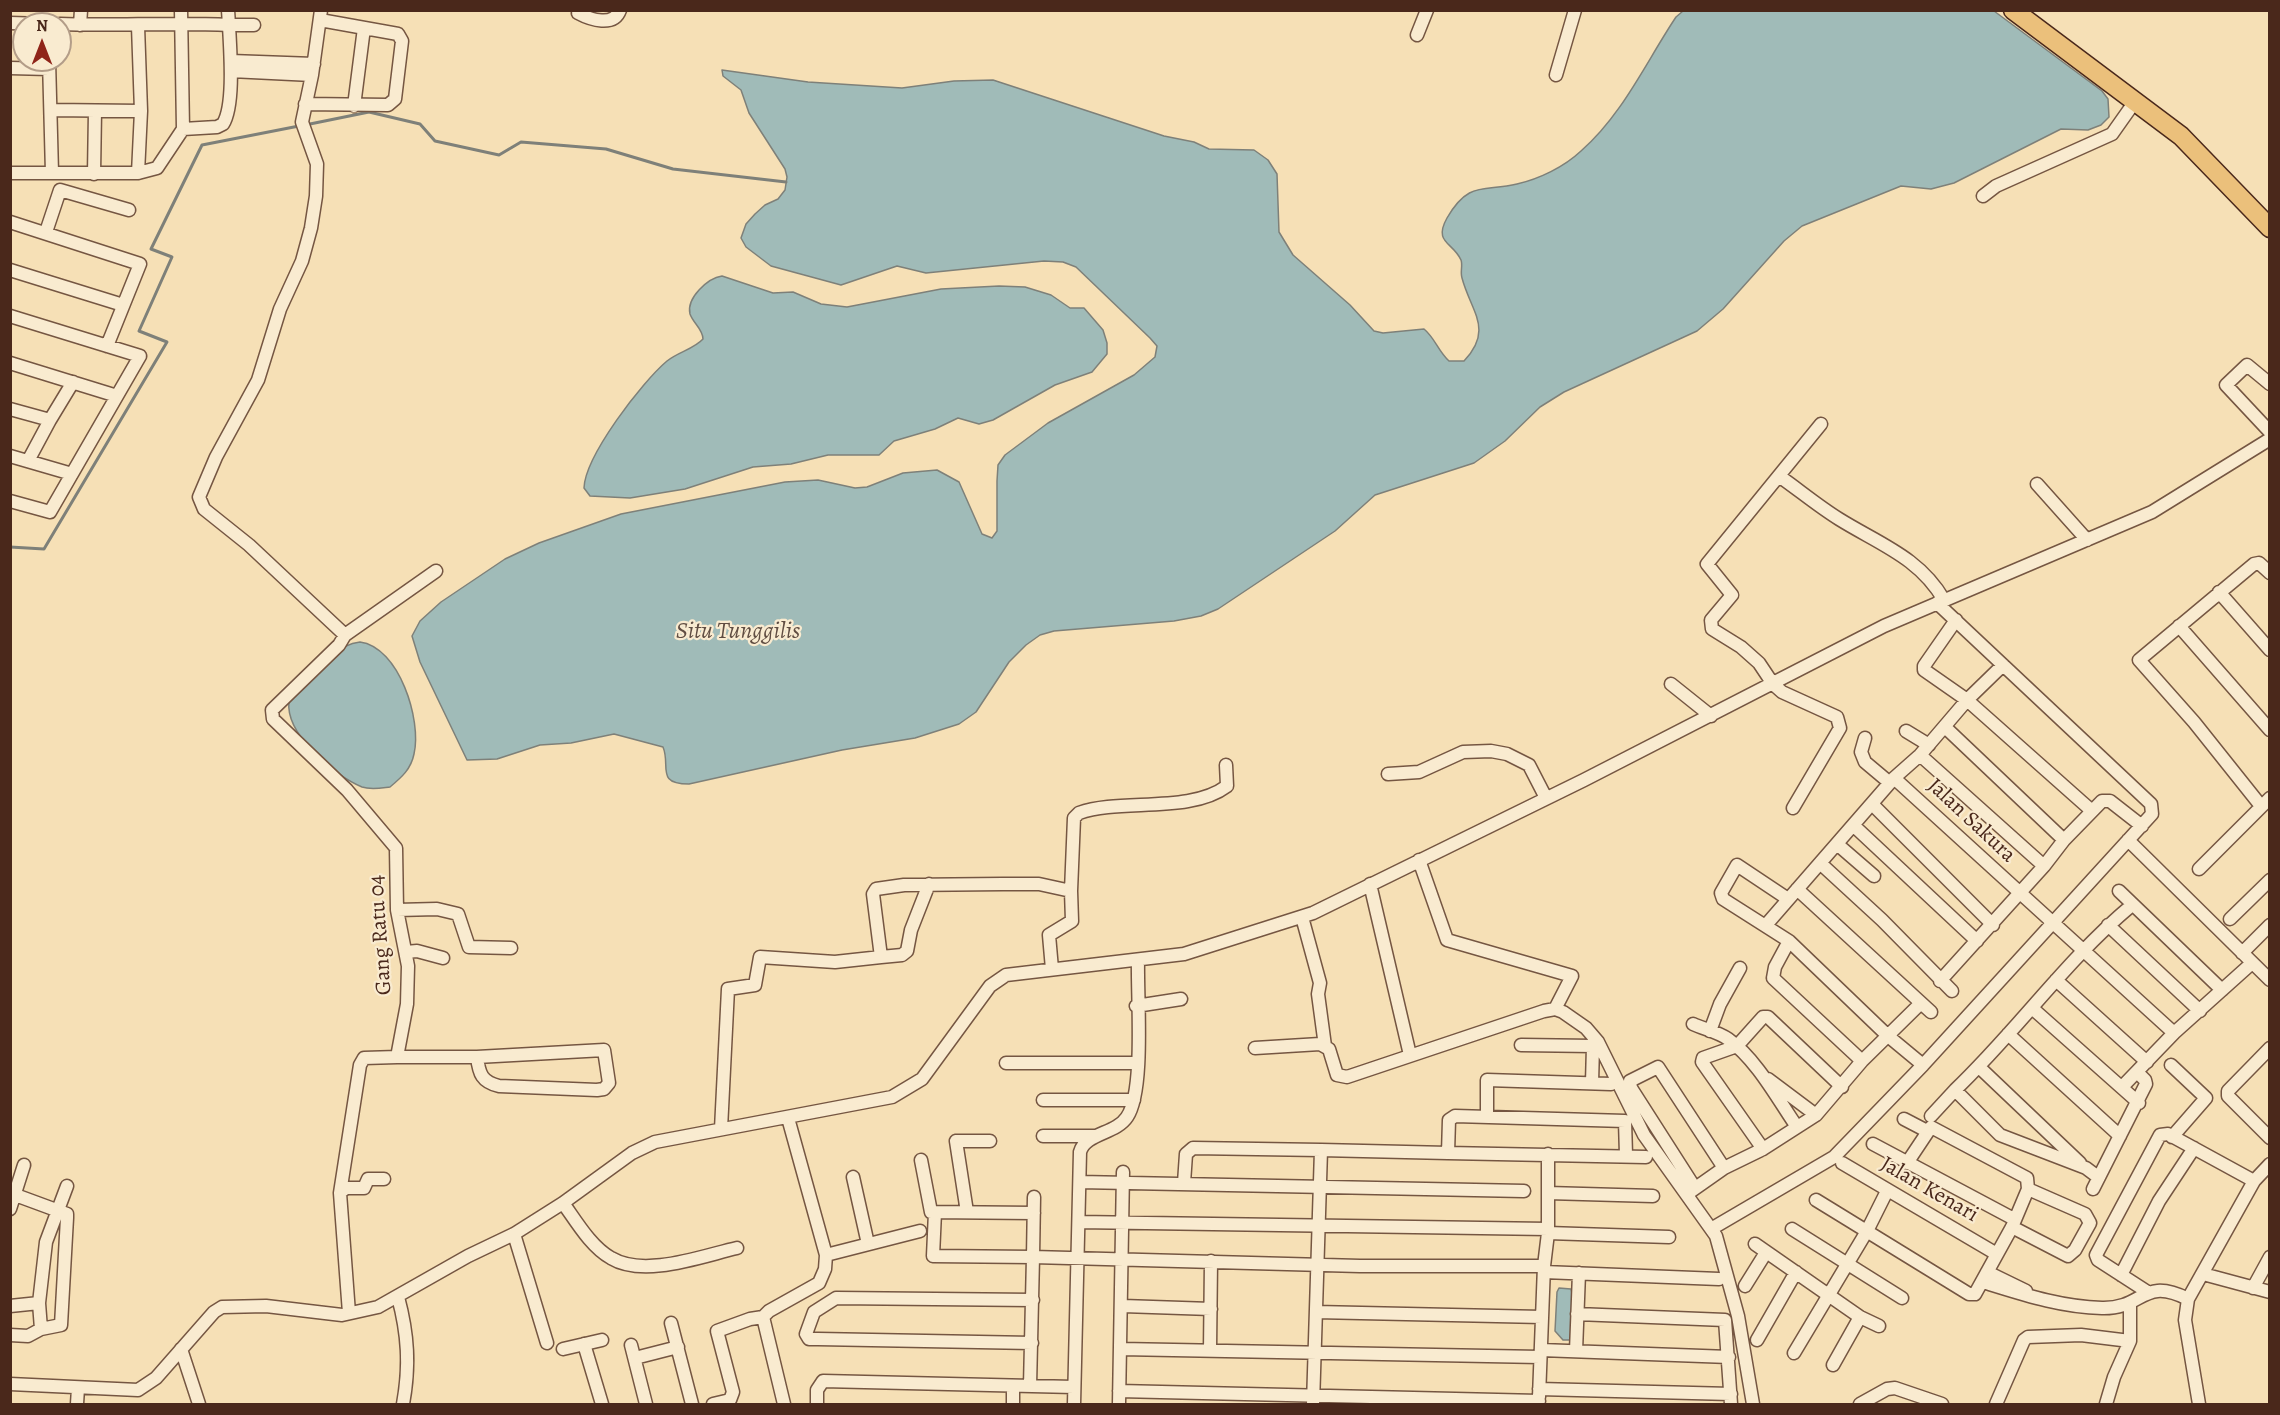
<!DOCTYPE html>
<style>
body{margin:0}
#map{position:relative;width:2280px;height:1415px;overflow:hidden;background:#f6e0b6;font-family:Alegreya,serif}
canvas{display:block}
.frame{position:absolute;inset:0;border:12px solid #4a281b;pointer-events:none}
.north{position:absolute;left:12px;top:12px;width:60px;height:60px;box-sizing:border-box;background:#f9ebd0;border:2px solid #b39d88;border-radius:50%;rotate:0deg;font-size:16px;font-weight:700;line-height:24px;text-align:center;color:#4a281b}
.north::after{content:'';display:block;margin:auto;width:21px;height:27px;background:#8f2418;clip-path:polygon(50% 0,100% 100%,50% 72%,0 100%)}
</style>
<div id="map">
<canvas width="2280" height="1415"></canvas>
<div class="frame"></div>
<div class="north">N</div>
</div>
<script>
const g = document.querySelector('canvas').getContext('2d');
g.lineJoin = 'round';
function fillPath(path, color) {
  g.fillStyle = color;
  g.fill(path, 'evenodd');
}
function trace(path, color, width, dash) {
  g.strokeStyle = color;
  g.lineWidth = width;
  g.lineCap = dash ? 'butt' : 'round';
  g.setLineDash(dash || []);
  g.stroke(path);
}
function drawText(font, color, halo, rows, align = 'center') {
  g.font = font + ' Alegreya,serif';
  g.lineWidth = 4.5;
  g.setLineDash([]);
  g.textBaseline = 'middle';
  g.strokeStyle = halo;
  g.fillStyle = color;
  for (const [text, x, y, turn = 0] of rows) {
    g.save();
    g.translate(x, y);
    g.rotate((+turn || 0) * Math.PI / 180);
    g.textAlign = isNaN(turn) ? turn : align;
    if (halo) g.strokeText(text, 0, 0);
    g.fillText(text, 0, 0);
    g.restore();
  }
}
const water = new Path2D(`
 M1683,11h311l108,80 6,8 1,18 -8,8 -13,5 -27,-1 -107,54 -23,6 -30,-3 -99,40 -18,15 -61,68 -26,22 -133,61 -24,15 -35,34 -31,22 -99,32 -40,36 -117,78 -17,7 -27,5 -120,10 -14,4 -14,10 -17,17 -33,50 -17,12 -44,14 -73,12 -153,34c-34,0 -18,-18 -26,-37l-49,-13 -43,9 -31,2 -43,14 -30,1 -47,-98 -8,-26 8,-15 21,-19 64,-43 34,-16 82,-29 164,-32 33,-2 37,8 12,-1 36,-14 34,-3 22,12 23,52 10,4 5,-7v-50l1,-16 7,-10 43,-32 86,-48 21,-18 2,-11 -7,-8 -74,-71 -13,-5 -19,-1 -118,12 -29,-7 -56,19 -70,-19 -25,-19 -5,-9 5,-14 9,-10 10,-9 13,-6 7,-9 2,-13 -2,-8 -36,-56 -8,-23 -18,-14 -1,-6 86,12 94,6 52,-7 39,-1 171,56 30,6 15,7 45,1 14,10 9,14 2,58 14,23 57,50 24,26 9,2 41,-4c11,9 14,22 25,32h15c30,-32 7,-49 -2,-83 -2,-6 1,-13 -1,-18 -8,-18 -28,-17 -14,-42 22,-38 37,-26 70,-34 22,-5 47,-17 64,-33 42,-37 65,-89 95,-134z
 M722,276l51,17 20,-1 28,12 26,3 94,-18 58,-3 26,1 26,8 19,13h14l19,22 4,13v11l-15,18 -37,13 -62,35 -14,4 -21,-6 -23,11 -41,12 -15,14h-51l-37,9 -38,3 -68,22 -55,9 -40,-2 -6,-8c1,-32 58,-106 83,-127 11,-9 27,-12 36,-22 0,-10 -10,-16 -13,-25 -4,-16 18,-36 32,-38z
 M360,642c39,5 62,78 54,112 -3,15 -12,23 -24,33 -9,1 -19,3 -28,0 -29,-12 -77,-53 -73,-86 20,-21 42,-56 71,-59z
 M1559,1288l12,1 2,8v43h-10l-8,-9 2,-39z`);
fillPath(water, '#a0bbb8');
trace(water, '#7e8079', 1.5);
trace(new Path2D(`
 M305,125l64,-13 51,12 15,17 64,14 22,-13 85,7 67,20 113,13
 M10,547l34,2 123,-207 -28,-11 33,-74 -21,-8 51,-104 97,-19`), '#7e8079', 3);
const street = new Path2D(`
 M321,10l-9,65 -10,47 15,42 -1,32 -5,32 -9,33 -22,48 -22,71 -42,77 -17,40 5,12 45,36 96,90
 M578,13c13,7 36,14 42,-3
 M10,23l34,1
 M60,24c56,2 113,-2 169,1l-1,-15
 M80,25l1,-15
 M1417,35l10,-25
 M49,60l3,113
 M231,61l83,3
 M10,68l39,1
 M231,71l81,4
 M1556,75l19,-65
 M305,104l83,1 7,-6 7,-58 -4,-7 -78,-14
 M354,106l10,-78
 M51,110l90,1 -3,-85
 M183,129l34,-2 6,-3c12,-19 7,-76 6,-99h25
 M10,173h128l19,-5 26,-39 -2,-119
 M138,173l3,-62
 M94,174l1,-63
 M1983,196l13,-10 116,-52 24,-34
 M10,222l130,42 -33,82
 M46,232l14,-42 69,20
 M10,270l113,35
 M10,316l130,40 -90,156 -40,-11
 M10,363l107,33
 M2270,384l-23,-19 -21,20 44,47
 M10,409l40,11 -22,41
 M50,420l23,-38
 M10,456l62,18
 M1779,476c20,14 39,30 60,43 40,25 80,38 105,81
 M2037,484l50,56
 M2219,592l51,58
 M1956,620l-32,46v4l43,30 125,111
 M2179,626l91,104
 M1671,684l40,32
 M1946,728l118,112
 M1906,731l23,14
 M1865,738l-4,14 4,10 25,21
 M1920,755l124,111 -104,115
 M1388,774l31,-2 44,-20 28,-1 16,3 22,11 17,33
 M1894,778l280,255
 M1872,804l121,121
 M2261,806l-67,-84 -55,-62 115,-96 5,-1 11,10
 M1793,808l47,-80 -3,-11 -55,-25 -9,-8 -14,-21 -18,-16 -29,-18 -1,-9 21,-25 -25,-31 114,-140
 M1853,825l124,116
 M2128,840l142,140
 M1837,844l37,32
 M1419,860l28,80 125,36 -17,33
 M1820,863l62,57 70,71
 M2044,866l20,-26 38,-39h8l32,25
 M2199,869l71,-71
 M1370,884l40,171
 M1797,889l134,123
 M1071,891l3,-73 5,-5c41,-15 111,1 148,-27l-1,-21
 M2119,891l103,99
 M1788,899l-51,-34 -16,28 2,6 66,42 99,95 35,29
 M397,910l40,-1 21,5 11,33 42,1
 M1302,917l18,66 -2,11 7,52
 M2230,919l40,-39
 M1766,925l128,-147 26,-23 47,-55 36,-35
 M2108,925l92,86
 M1789,941l-14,26 -2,11 89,83
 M406,952l11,-1 26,7
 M2242,953l28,-28
 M881,957l21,-2 5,-4 4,-21 18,-46
 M2056,980l91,82
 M1136,1006l45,-7
 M2032,1008l107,95
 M1693,1024c11,5 25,8 35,15 29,21 49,59 69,88
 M1710,1031l10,-27 20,-36
 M2008,1034l112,102
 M1521,1045l72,1 -1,37
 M1255,1048l65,-4 9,5 8,26 10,2 197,-66 11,-2 8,3 23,16 12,14 46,93 72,101 22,80 15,88
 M2270,1048l-42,43v5l42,42
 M397,1057h80l127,-7 5,33 -5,6 -7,1 -98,-4c-17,-4 -20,-12 -22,-29
 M1006,1063h132
 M2171,1065l35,33 -34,39
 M1979,1067l101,96
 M1768,1079l48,36
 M2122,1087l52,-54 78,-70
 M1043,1100h91
 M1931,1116l24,-26
 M1487,1117v-37l124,4
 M1904,1119l23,12
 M721,1129l7,-140 27,-4 5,-28 75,5 46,-5 -8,-63 3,-5 28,-4 99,-1h36l32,7 1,30 -23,14 3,34
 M1043,1136h53
 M1873,1144l141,75
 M1763,1149l-61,-87 1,-4 34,-12 26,-29h5l74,70
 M1321,1150l127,3 1,-33 6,-4 170,5 1,34
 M1448,1153l198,4
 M921,1160l10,52 103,1
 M1842,1163l153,90
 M853,1177l15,67
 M2098,1177l-12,-9 -86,-33 -45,-45c62,-59 111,-130 177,-185
 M1080,1182l444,9
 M1184,1183l2,-29 7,-6 128,2 -8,254
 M1695,1188l-64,-100 -1,-7 28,-14 66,101
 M2093,1189l53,-105 -1,-4 -8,-8
 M10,1193l57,21v4l-6,107 -20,4 -2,-26 -29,3
 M340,1193l6,-5h18l4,-9h16
 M1548,1193l105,3
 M1687,1194l37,-26 39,-19 53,-34 46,-54 59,-58
 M1816,1200l153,94h6l37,-67 16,-38 -1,-11 -96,-51 -24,36
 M563,1203c13,18 28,44 48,55 33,20 91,-2 126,-10
 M10,1209l14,-44
 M935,1212l-2,44 100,1 1,-60
 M967,1212l-11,-71h34
 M1079,1222l469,7
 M2012,1227l56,29 7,-6 15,-27 -5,-9 -57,-25
 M1711,1229l123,-72 89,-92 229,-251 -1,-10 -214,-201
 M1792,1229l110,69
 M1548,1233l121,4
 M514,1234l33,109
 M1755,1244l105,73 19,9
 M826,1255l94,-24
 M1544,1272l175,7
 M1987,1272l39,19
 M2203,1274l67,18
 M2121,1275l38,-74 35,-53
 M1983,1282c39,12 77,25 119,26 42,1 40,-32 86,-9
 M1745,1286l20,-32
 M2253,1288l17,-31
 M2146,1291l-48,-31 -2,-5 64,-120 8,-1 86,47
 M398,1297c10,37 12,69 5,107
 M39,1303l7,-61 21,-56
 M1123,1306l88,3
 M1316,1312l226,5
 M349,1313l-9,-120 20,-128 4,-7 33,-1 10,-53 1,-38 -11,-56 -1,-62 -49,-58 -74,-71 -1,-9 67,-65 6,-10 91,-64
 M1577,1314l148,6 6,84
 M671,1323l21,81
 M10,1335l18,1 13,-7
 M1757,1340l39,-68
 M1032,1343l-214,-4h-9l-3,-5 8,-22 22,-14 197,2
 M584,1344l18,60
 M631,1345l15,59
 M181,1349l18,55
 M563,1349l39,-9
 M1121,1349l419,8
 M1210,1350l1,-89
 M1541,1350l188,7
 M1576,1351l3,-78
 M1794,1353l73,-122 20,-40
 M635,1358l43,-11
 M1833,1365l27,-48
 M10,1384l128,6 18,-12 58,-66 8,-5 44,-1 76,9 36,-8 90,-51 46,-22 49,-31 69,-50 23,-11 237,-45 30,-18 68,-93 16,-11 178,-21 129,-41 271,-133 300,-154 268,-114 118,-73
 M1030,1386l3,-129 327,9h184l4,-33v-79
 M1539,1389l192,5
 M1119,1391l420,10
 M1539,1397l5,-131
 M77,1404l1,-16
 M713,1404l17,-4 3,-8 -16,-61 33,-12 13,-2
 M784,1404l-21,-87 6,-6 50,-28 6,-14 1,-14 -38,-137
 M817,1404v-14l6,-9 251,6
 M1013,1404v-18
 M1074,1404l6,-252c5,-19 36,-18 47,-35 18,-26 10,-121 11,-157
 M1119,1404l4,-232
 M1860,1404l27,-15 8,-1 47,16
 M1996,1404l28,-64 4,-3 53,-2 49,6
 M2106,1404l8,-27 16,-36v-36
 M2199,1404l-14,-84 3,-21 66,-118 16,-17`);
const primary = new Path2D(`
 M2013,10l168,126 89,92`);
trace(street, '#755642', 15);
trace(primary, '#4a281b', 21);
trace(street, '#f9ebd0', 12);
trace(primary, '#ebc07b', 18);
drawText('22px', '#4a281b', '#f9ebd0', [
 ["Jalan Sakura",1971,821,43],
 ["Gang Ratu 04",381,935,-94],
 ["Jalan Kenari",1929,1190,30]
]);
drawText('italic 24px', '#604d42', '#f9ebd0', [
 ["Situ Tunggilis",738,632]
]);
</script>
